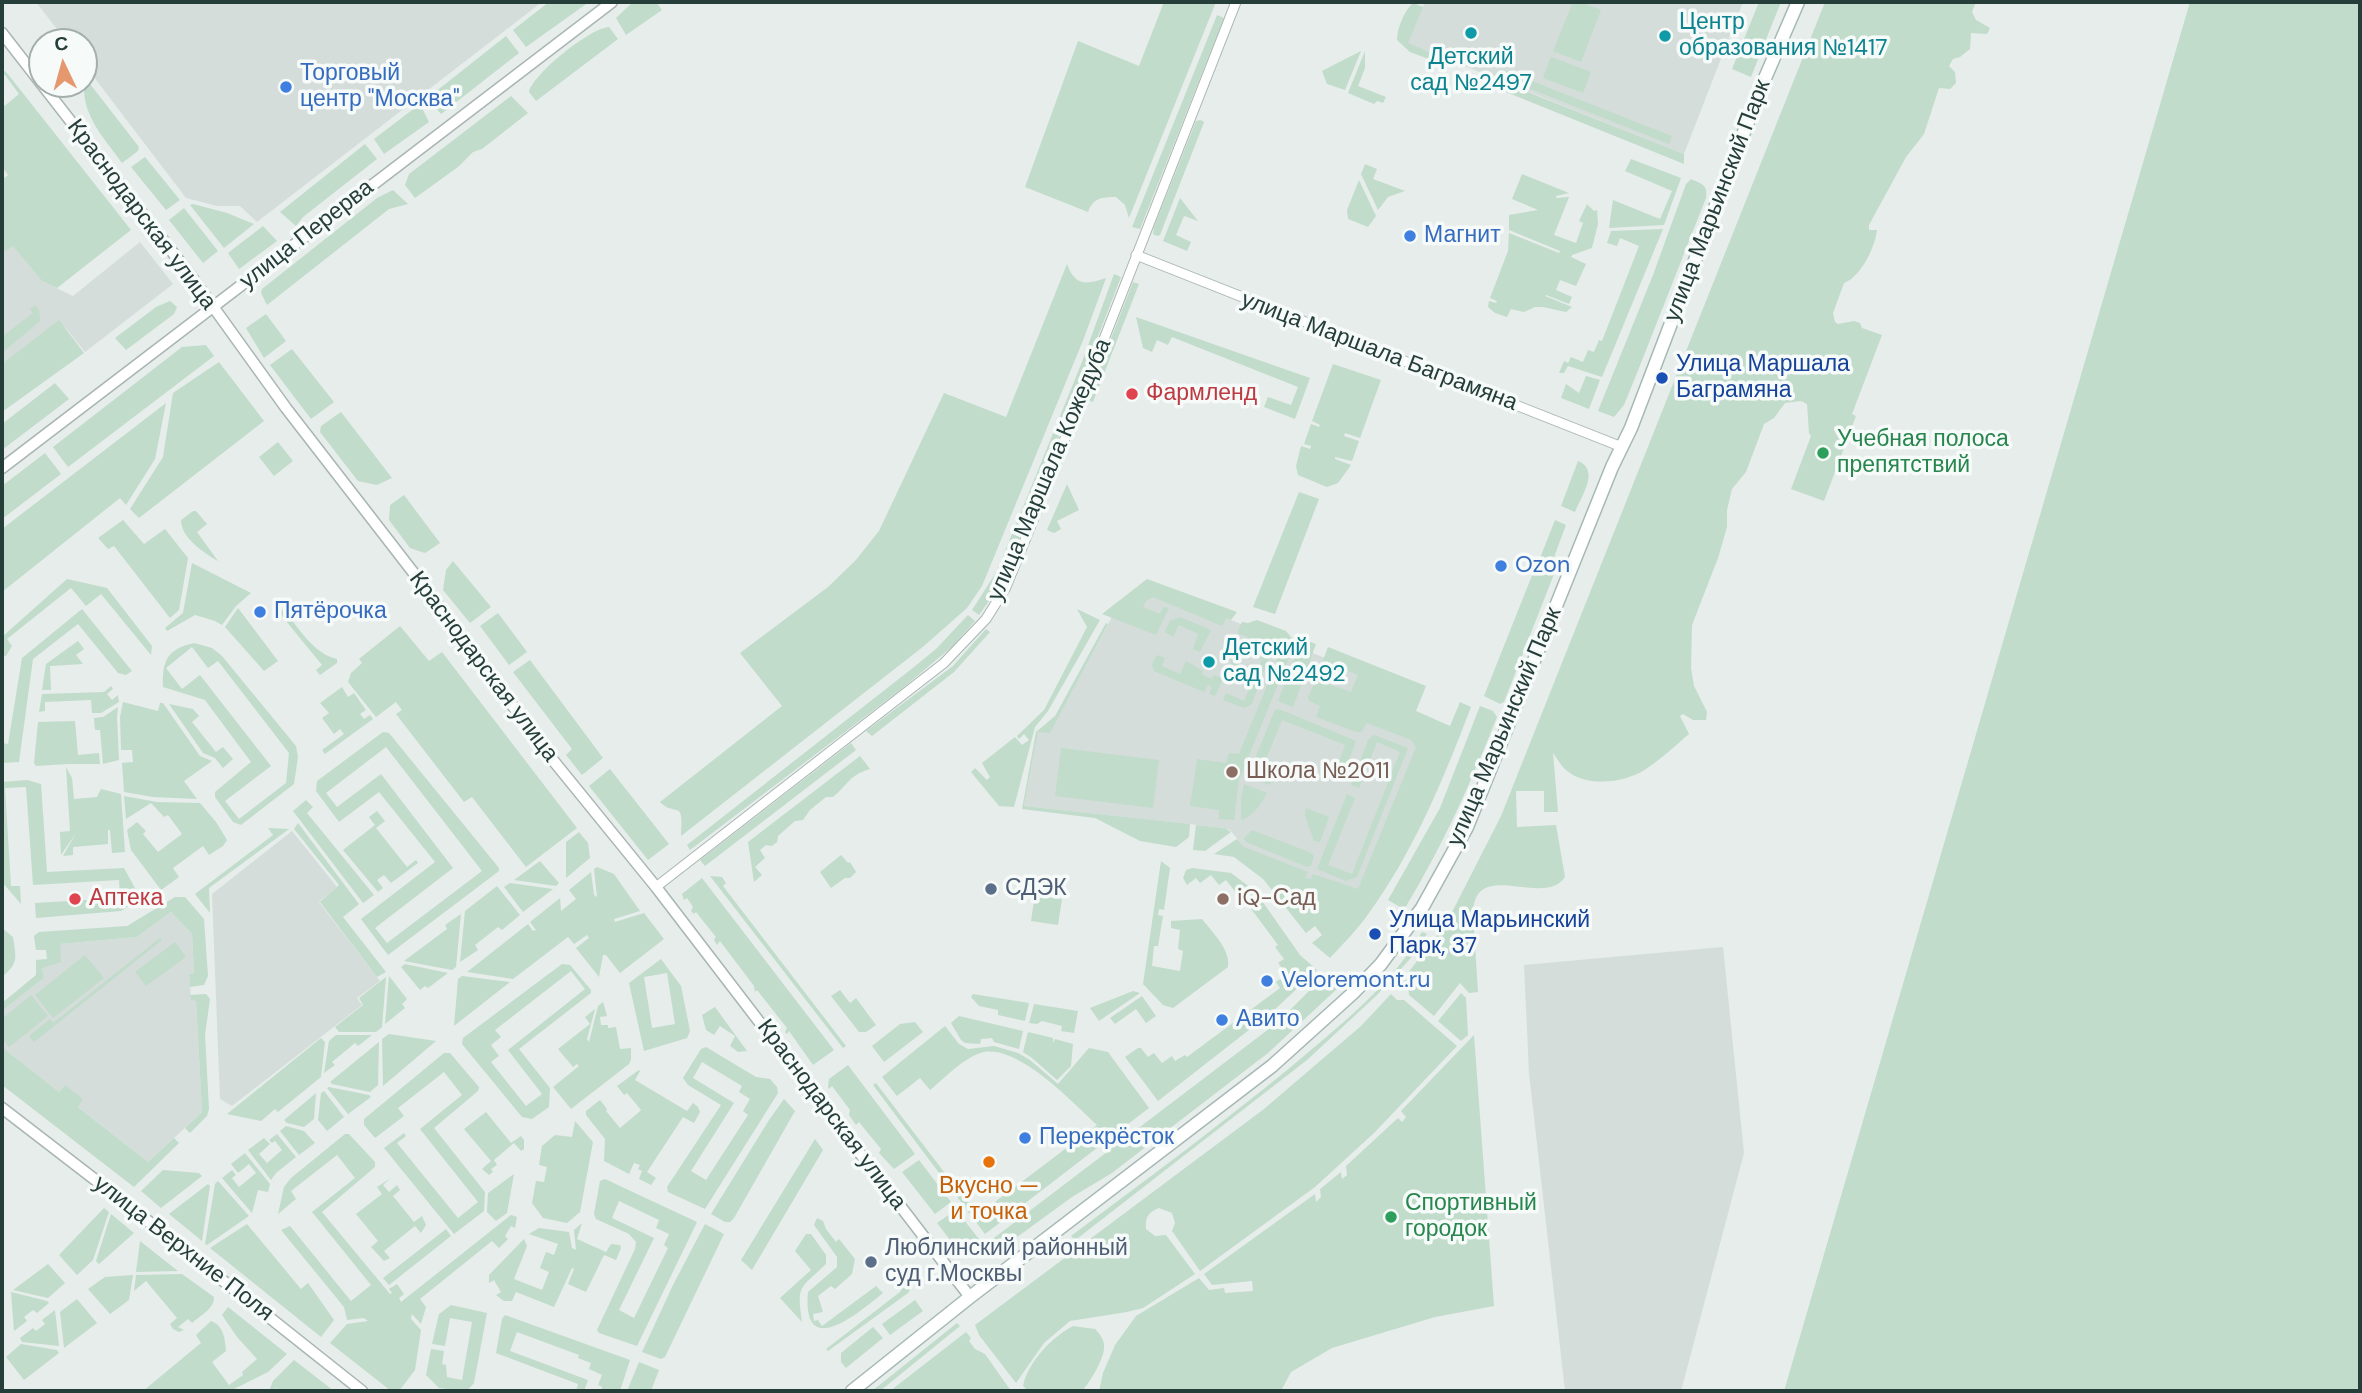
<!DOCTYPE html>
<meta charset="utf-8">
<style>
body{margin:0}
#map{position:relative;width:2362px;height:1393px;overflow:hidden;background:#e6edeb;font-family:"DM Sans",sans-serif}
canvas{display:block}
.frame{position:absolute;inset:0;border:4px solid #263e3a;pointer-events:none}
.north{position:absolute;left:28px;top:28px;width:70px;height:70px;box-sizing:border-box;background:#f6faf9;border:2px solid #a3afad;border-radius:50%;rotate:355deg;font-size:19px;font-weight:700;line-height:28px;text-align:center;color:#263e3a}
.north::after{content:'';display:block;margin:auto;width:24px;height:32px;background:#e5976d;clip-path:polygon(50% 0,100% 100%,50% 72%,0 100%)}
</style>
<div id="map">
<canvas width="2362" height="1393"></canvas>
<div class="frame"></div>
<div class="north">С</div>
</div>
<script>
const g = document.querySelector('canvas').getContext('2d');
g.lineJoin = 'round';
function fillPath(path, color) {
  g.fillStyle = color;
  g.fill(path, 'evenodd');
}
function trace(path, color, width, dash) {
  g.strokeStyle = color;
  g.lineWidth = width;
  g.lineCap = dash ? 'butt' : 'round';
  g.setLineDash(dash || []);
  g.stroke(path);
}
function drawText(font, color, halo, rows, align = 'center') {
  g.font = font + ' "DM Sans",sans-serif';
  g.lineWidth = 7;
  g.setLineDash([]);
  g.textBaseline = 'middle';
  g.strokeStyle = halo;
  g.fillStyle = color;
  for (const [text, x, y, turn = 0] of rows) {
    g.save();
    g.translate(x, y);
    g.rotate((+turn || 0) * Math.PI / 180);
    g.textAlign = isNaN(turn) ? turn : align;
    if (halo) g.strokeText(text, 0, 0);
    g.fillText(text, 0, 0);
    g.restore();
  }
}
fillPath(new Path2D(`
 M36,2h506l-285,220 -17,-16h-23l-31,-8 -102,-134v-22h-17z
 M1425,2h318l-59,152 -277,-111z
 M2,232l40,49 31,15 67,-54 33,42 -88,68 -20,-25 -63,48z
 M1159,591l213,86 72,67 -86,163 -60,7 -68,-84 -5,-2 -201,-22 14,-75 12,1 63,-117z
 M292,831l45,56 -18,15 61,79 -23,17 5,7 -130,101 -12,-7 -8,-205z
 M171,912l21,22 2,39 -5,1 2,26h5l6,112 -54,50 -71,-56 -12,-21 -6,7 -57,-45v-36l42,-33 -2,-10 18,-24 77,-7z
 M1723,947l21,206 -63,238h-116l-36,-318 -5,-108z`), '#d4ddda');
fillPath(new Path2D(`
 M549,2h40l-63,45 -13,-17z
 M633,2h23l6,8 -36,25 -10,-17z
 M1164,2h52l-87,216 -4,-13 -9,-8c-14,0 -23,1 -28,15l-63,-25 53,-146 61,25z
 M1573,2h7l21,8 -20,52 -28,-11z
 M1759,2h22l-30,75 -19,-8z
 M1825,2h151l-4,10 4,8 14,8 -3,6 -16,-1 -1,16 -10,8 -7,2 -4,7 6,6 1,11 -6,6 -11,-1 -15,46 -18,23 -37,68v5h8c-2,17 -16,47 -33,53l-11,30 2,9 3,2 16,-3 6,2 2,5 20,7 -30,79 4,2 -32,85 -33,-12 20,-53 -2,-3 -2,-29 -6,-3 -16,2 -11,15 -10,6 -18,48 -14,17 -5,21v17l-9,31 -26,67 -1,43 3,18 13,26 -1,8h-13l-10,-6 -3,2 9,18c-14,12 -28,25 -43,35 -21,14 -60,19 -80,1 -5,-4 -9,-12 -13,-17l5,59h-14v-21h-28l1,36 39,-2 9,52c-21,32 -92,-21 -92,38l5,77 -9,1 -9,-10 -26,33 -25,-21 -1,-9 -7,-4 46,-60 54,-106z
 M2190,2h170v1389h-576z
 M1413,3l10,4 -15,36 48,20 -2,3 -4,1 -40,-15 -13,-12c0,-11 7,-29 16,-37z
 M1217,15l7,3 -84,211 -8,-2z
 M609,27l9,12 -82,62 -7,-9c4,-18 61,-64 80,-65z
 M506,36l13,17 -78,61 -8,-9h-5l-3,-5z
 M1361,51l-16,39 -18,-6 -5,-13z
 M1365,51v17l-7,18 28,11 -3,6 -6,-2 -3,3 -26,-11z
 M1551,57l40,15 -8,21 -40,-15z
 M2,69l5,4 124,157 -74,58 -15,-7 -29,-35 -8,5 -3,-3v-68l6,-5 -6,-8v-59l17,-14 -14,-19h-3z
 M1506,71l166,65 -3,8 -166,-66z
 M1500,81l184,73v10l-188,-76z
 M90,84l49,63 -1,4 -16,12c-17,-24 -38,-45 -38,-75z
 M511,96l17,17 -46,36 -9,3 -15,15 -43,31 -10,-13 4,-11z
 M420,104l9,18 -45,32 -10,-15z
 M1201,120l3,2 -3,8 -41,105 -3,1 -4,-2 1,-7 42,-106z
 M365,144l12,15 -74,58 -7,9 -16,-14z
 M145,157l35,43 -14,10 -35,-43z
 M1631,159l50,19 -17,47 -55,3 4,-28 47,19 12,-28 -47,-20z
 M1365,164l12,5 -4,10 32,12 -17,6 -10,13 -17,-36z
 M1522,174l47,19 -13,3v2l13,-1 -15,38 22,8 7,-20 -4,-2 8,-17 7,7 3,-1 1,14 -6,24 -20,7 -1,2 15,7 -10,22 -16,-6 -4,10 16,7 -3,7 -23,-9 -1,1 27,11 -6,5 -23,-5h-8l-11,5 -13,-3 -4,8 -12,-4 -7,-6 1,-6 7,2 1,-2 -7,-3 18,-47 1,-18 50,20 1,-2 -51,-21v-15l29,-5 -26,-11z
 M1691,179c11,5 17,6 15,19l-69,175 -13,32 -10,12 -16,-6 55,-136 33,-91z
 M1359,180l17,36 -8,11 -20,-8 -1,-9z
 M393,190l15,14 -19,5 -122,96 -6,-12 1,-4 115,-91z
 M1180,198l18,23 -14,-5 -8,19 15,7 -4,9 -24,-10z
 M193,204l34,9 27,11 -30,24 -34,-43z
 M184,208l34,43 -15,12 -34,-43z
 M263,226l14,15 -38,28 -11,-16z
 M1663,229l-61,148 -34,-11 -4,7h-5l5,-12 4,2 3,-6 12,5 5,-12 6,2 5,-12 3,1 37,-95 -19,-8 -3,8 -10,-3 4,-12z
 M1067,264c8,22 19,21 39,14l-22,60 -102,248 -15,22 -43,38 -243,190c3,-39 -5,-18 -21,-34l122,-96 -42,-53 88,-66 27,-26 24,-30 65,-138 62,24z
 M1114,274l7,3 -100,258 -30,63 -12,17 -7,-5 25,-39 85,-209z
 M1133,282l6,2 -46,118 -6,-2z
 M170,301l7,6 -3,7 -48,36 -11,-12 41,-31z
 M35,305l4,5 1,11 -38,32v-16l31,-24 -3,-4z
 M266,314l20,27 -22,17 -18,-30z
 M1136,317l174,61 -15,41 -31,-12 4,-10 23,8 7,-18 -126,-50 -4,8 -11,-5 -5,12 -9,-4z
 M59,320l25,33 -82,59v-48z
 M206,345l8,11 -146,111 -15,-20 129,-100z
 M292,349l42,53 -23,17 -41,-54z
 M219,362l45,59 -125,97 -9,-9 33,-52 10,-64z
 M1333,364l48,16 -21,58 -15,-5 -1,3 15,5 -7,20 -17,-4v2l16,6 -13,18 -11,4 -29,-12 -2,-9 5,-20 9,3 1,-3 -7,-2 7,-20 8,3 1,-2 -8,-4z
 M1586,376l14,4 -11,29 -28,-11 5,-14 13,9z
 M55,383l14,16 -67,51v-26z
 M166,403l-11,56 -29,46 -6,-7 -118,94v-63z
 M341,412l51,66 -15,7 -19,-4 -38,-49 1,-6z
 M278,442l15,19 -19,15 -15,-19z
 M45,453l16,21 -59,45v-33z
 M1578,461c22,9 4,34 -3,51l-14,-6z
 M1067,484l12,26 -22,11 4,8 -7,4 -7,-3z
 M1299,492l20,7 -44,115 -22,-7z
 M404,495l36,48 -15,10 -15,-5 -21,-28 1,-15z
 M193,511h3l11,13 -10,8 21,29c-14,-8 -37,-23 -37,-41z
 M123,520l21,24 21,-15 23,29 -9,52 -9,8 -56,-72 -6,3 -10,-11z
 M1555,520l11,5 -12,32 -4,6 -10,-5z
 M453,561l38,46 -21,16 -27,-33 3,-20z
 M192,563l59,30 -15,13 -14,19 -7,-4 -20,-6 -28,16 -2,-3 18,-15z
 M1535,568l19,6 -50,128 -4,2 -16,-8z
 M67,579l40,9 45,58 -1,9 -50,-61 -15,12 -15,-18 -64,51 5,7 -6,10h-4v-19z
 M1147,579l90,33 -6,8 -5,-2 -4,8 -69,-29 -7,4 -3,6 17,7 4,-7 5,1 -13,27 -54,-21z
 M272,604c22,7 32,47 65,55v4l-17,12 -4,-5 6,-5z
 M238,608l40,53 -14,10 -39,-44z
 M82,609l50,62 -6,4 -8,-2 -40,-49 -45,35 -14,103 -17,1v-20l6,1 14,-86z
 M1077,609l23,11 -52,91 -13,16 -21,80 -15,-1 -28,-34 4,-4 12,12 3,-3 -8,-14 33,-26 7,8 7,-5 -5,-6 -5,5 -2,-3 27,-26 43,-83z
 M498,613l29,39 -18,13 -29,-39z
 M968,615l7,6 -21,24 -50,42 -214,163 -3,-5 227,-178 22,-18z
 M1180,617l31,13 -11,22 -7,-3 5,-15 -19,-9 -6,12 -8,-5 5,-11z
 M1257,620l29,11 9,11 -1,3 -55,135 -5,40 -15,-1v-9l-29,-4 7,-47 29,4 3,-10 10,1 42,-103 -44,-18 5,-11 6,1z
 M1106,623l2,1 -58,109 -12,-1 -14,74 166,18 -1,13 -13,10 -36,-6 -45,-23 -73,-9 14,-77 19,-16z
 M400,626l29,35 13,-9 135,176 -51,39 -54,-70 -8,5 -68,-88 6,-4 -6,-8 -20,15 -28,-35 3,-9 11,-10 -3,-4z
 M986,629l4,3 -36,40 -82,64 -6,-5 87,-65z
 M1234,639l31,12 4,6 -17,47 -8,4 -21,-8 3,-7 18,8 18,-41 -19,-8 -6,14 -7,-3 1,-3 -5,-2z
 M1302,639l14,5 -23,63 -15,-6z
 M78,641l6,8 -8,6 7,9 -33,2 1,24h-9l4,-26z
 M194,643l18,5 10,8 74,90 2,11 -4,27 -53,41 -8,-3 -18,-25v-5l36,-30 -46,-62 -42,-13c-1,-26 4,-38 31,-44zM192,647l16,21 10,-7 71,92 -3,30 -47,36 -14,-18 46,-35 -71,-91 -18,14 -16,-21z
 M1328,647l98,39 -10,25 34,15 10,-24 11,5c-27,71 -57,144 -102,206 -11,16 -26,31 -39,45l-18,-15 10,-8 -7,-9 -9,7 -43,-54 -29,-22 -20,-3 23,-15 7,8 64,25 -3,6 6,1 2,-5 45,15 58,-142 -5,-7 -44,-17 -6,9h-5l-40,-15 4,-11 -11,-5 -1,-4 8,-17 35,12 7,-17 -27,-11 -4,7 -7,-3z
 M1157,655l8,3 -3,8 18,8 6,-13 17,10 -1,4 10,4 2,-4 9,4 -8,17 -6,-2 3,-7 -4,-2 -4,7 -50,-21 -2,-7z
 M530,660l73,98 -21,17 -16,-20 6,-6 -59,-77z
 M111,686l2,3 -6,5 5,6 6,-5 1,7 -18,11h-9l-1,-13 -46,2v9l-6,1 3,-18 62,-2z
 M342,687l6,10 6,-4 12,17 -6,4 4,5 6,-4 3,4 -48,35 -3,-4 22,-16 -4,-5 -6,5 -12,-16 7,-5 -9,-10z
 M123,702l35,9 2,-8h3l37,53 12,5 -28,20 13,18 -44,-2 -29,-5 -2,-29 11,-1 -1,-12h-11l-1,-33z
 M169,704l24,5 6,7 -7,6 24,30 7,-5 10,12 -10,9 -8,-10 -12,-5z
 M1480,706l13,5 4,6c-26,66 -55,130 -92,191h-3l-14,-8 52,-92z
 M118,707l-1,10 2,43 -16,4 -3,-34h-5l-1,-12 9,-1z
 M1279,709l77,32 -15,40 -8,-3 12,-33 -63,-25 -21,51 12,6 -3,8 -18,-6 -3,-6 26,-63z
 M75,721l3,34 21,-2 1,11h-31l-33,2 -2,-3 4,-41z
 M383,732l6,1 110,135v3l-111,84 -27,-36 74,-57 -56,-70 -40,30 -23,-31 1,-10zM386,747l96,124 -95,72 -12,-15 78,-60 -72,-94 -44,33 -11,-14z
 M1374,735l34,13 -51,129 -11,4 -29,-12 30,-75 8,4 -27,67 24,9 48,-122 -23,-10 -18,46 -8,-3 17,-45z
 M851,743l5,7 -151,116 -5,-6z
 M1061,748l98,12 -6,48 -98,-12z
 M860,756l10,13c-21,6 -23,17 -37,28h-7l-16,13 -7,10 -8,1 -17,15 -1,6 -5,4 -6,-1 -6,5 5,8 -10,9 7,8 -8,7 -6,-40z
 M66,767l6,11 2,21 23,-2 4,-8 20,5 4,58 -13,1 -2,-23h-2v14l-35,3v8l-10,1 13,-23 -15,22 -1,-23 10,-1z
 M610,769l59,75 -21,16 -59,-74z
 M27,780l14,4 6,88 77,-4 17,31 -20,12 -85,7 -1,-15 85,-5 -1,-18 -86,5 -7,-98 -21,1 6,98h9l1,18 -19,-22v-100z
 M1244,784l23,9c-6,11 -14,24 -26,27v-21z
 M124,796l33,6 43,1 16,19 11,18 -4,6 -14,9 -6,-9 -30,22 6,9 -18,13 -30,-40 -4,-20 10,-8 9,9 -3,3 15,18 24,-18 -14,-19 -4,2 -13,-14 -25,16z
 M306,800l7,7 -6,6 67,82 -11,8 -70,-92z
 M1306,808l23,9 -9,25 -6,-1 -9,-25z
 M377,811l8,10 -9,7 31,39 9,-7 2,3 -27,20 -7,-8 -7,5 6,8 -5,4 -35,-42 32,-25 -6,-8z
 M298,823l61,81 -16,13 43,55 -9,5 -57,-75 19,-17 -45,-56z
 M1196,825l29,3 6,4 -26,19 -12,-1z
 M268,828l21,1 -80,59 1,25 -15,-19 78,-59z
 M1252,830l57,22 5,4 -3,10 -4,1 -61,-25 -2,-4z
 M579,832l9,11 2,15 -24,20v-36z
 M841,855l7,8 2,-1 6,10 -6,6h-5l-14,10 -11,-16z
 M540,861l19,22 -3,3 -42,-6z
 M1161,861l9,7 -6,42 -5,-1 -1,6 5,1 -5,30h-4l-2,20 28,5 3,-20 -5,-2 2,-19 -9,-2v-7l31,-2c10,13 29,31 26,48l-55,41 -10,-3 -20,-21z
 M597,867l17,7 26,37 -26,8 1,3 29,-9 20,26 -44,34 -14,-18h-3l-4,22 -23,-29 13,-10 -2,-3 -13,9 -6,-7 -55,42 -46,-7 61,-48 5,7 3,-1 -6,-8 30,-24 1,13 15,-12 -7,-9 22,-18 3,23 3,2 -3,-28z
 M1192,868l39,5 24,18 45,64 17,15 -45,42 -114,89 -33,-44 13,-9h3l7,9 6,-4 8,10 10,-7 3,5 10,-6 2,2 93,-69 -4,-6 11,-8 -9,-11 6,-4 -9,-12 3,-2 -38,-51 -2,1 -12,-15 -7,5 -8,-10 -11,8 -4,-5 -9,7 -4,-7 3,-8z
 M710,876l12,1 4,6 -3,3 123,160 -3,2z
 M702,878l132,172 -21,15 -24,-34 -2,3 -2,-2 2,-4 -30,-38 -2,2 -1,-6 -34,-45 -3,4 -3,-5 2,-3 -20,-25 -2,2 -3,-3 2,-4 -6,-9 -3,2 -2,-6z
 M510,883l43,6 -30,23 -19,-25z
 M497,886l23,29 -18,15 -4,-3 -23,18 3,5 -18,12 5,-51z
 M1035,895l27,4 -4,26 -27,-4z
 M175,897h10l19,22 4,57 -4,9 -14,2 -1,-13 5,-1 -2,-39 -21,-22 -34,25 -77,7 1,18 -19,6 2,10 -42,33v-8l34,-28v-15l11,-1 -1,-9h-10l-2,-14 5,-4 88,-6z
 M461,914l-5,53 -4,3 -48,-9 43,-32 -2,-4z
 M2,928l11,9c3,21 6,26 -11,40z
 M1422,932l5,2 -17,25 -33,36 -70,65 -229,178 -4,1 -3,-3c75,-56 149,-111 221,-170 46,-39 100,-81 130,-134z
 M160,938l2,2 -128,102 -5,-6 21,-17 3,4z
 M175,942l11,15 -40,29 -11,-14z
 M85,955l19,23 -51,40 -18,-23z
 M661,959l20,27 9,45 -3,7 -43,13 -15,-68zM667,973l8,51 -23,4 -8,-51z
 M405,964l43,9 -20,15 -3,-2 -5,4 -19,-23z
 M562,964l8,1 21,25v3l-72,56 31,39 -1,19 -17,12 -10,-2 -60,-73 1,-6zM571,971l14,18 -77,61 34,44 -16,12 -35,-44 8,-6 -8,-11 10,-8 -6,-7z
 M1325,975l12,9 1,4 -70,65 -108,83 -48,37 -40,24 -74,54 -8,-10 288,-219z
 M389,976l18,23 -5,5 3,4 -20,16z
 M462,976l48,6 -56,44 4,-47z
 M386,977l-4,50 -6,5h-37l-4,-5 28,-22 -4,-7z
 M840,990l10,13 6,-5 20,27 -10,7h-7l-28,-36z
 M1133,991l7,2 -41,28 -9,-13z
 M1461,993l5,5 2,37 -7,6 -23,-20z
 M206,994l4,5 -5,36 4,74 -2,7 -17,17 -5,-5 17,-16 -6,-111 -5,-1 -1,-5z
 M973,994l56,9 -4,18 -27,-6v-5l-19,-4 -8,-9z
 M1391,994l6,6h7l53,46 -83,87 -59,54 -115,84 -28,-40 3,-8 -3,-10 -13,-5c-11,4 -14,10 -13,21l9,7 11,-1 29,39 -52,34 -16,4 -57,9 -26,22 -28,40 -37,-48 -4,-10 289,-216 97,-83z
 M31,995l17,21 -39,31 -7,-9v-19z
 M1142,996l14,20 -10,7 -10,-14 -21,15 -5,-6z
 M603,1002l4,14 -7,1 1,8h7v3l8,-1 4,22 11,-1v12l-2,4 -58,45 -18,-22 26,-21 -2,-2 -4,3 -15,-18 32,-25 -5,-7 10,-8 -8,30 2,3 9,-36z
 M1034,1004l44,7 -4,22 -13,-2 1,-5 -20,-5 -5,3 -8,-1z
 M715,1007l32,44 -9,1 -8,-6 5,-10 -15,-10 -6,9 -8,-5 -4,-15z
 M959,1016l64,15 -4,18 -25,-7 -2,-4 -11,1 -1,5 -15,-1 -4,-3 -10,-17z
 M915,1022l8,10 -39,30 -12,-16 28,-22z
 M945,1026l14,18 9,5 26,-3 24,7 12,7 28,24 31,-36 19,4 41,56 -164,126 -112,-149 3,-2 91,119 24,3 106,-80c-25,-23 -77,-79 -113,-73 -19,4 -39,26 -54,38l-10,-12 -23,18 -15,-19z
 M1028,1032l25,6v5l2,-4 18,5 -2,22 -14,14 -25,-22 -9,-6z
 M389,1034l47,7 -53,45 -1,-47z
 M336,1035h36l-14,11 -3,-3 -23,19 3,3 -11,8 5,-32z
 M1474,1035l20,271 -59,11 -103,31 -41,24 -10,19h-182l4,-18 12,-28 21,-29 63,-38 10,12 15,-2 1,5 28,-2 -1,-10 -40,4 -8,-11 111,-80 1,8 5,-5 -1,-8 21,-17 1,7 5,-4 -1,-9 52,-48 4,4 4,-5 -5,-6z
 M321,1038l4,4 -4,35 -43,35 -3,-3 -14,12 -34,-7z
 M379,1042l-1,43 -8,7 -38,-8 -2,-2z
 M2,1047l57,45 6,-7 18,14 -5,8 70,55 26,-24 5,5 -45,44 -132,-102z
 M706,1047l50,30 14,2 7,8 1,6 -73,116 -37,-17 -1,-5 54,-82 -33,-20 -5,-7 18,-29zM702,1062l40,24 -3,6 11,7 -7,12 5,4 -42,65 -15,-9 43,-68 -41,-25z
 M444,1053h6l29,34 -1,4 -44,37 51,64 -1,19 -30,23 -70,-86 20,-15 2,3 -9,7 61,75 20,-16 -58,-73 42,-34 -18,-23 -46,36 6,8 -29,22 -11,-13v-6z
 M848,1065l67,89 -21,15 -15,-16 2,-4 -22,-27 -3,3 -7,-10 1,-5 -18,-24 -3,3 -1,-2 1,-8z
 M639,1070l1,1 -5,9 52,31 6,-8 5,4 2,5 -6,11 -11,-6 -36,55 9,6 -5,7 -12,-6 3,-8 -4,-2 2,-4 -6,-2 -5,11 -25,-13 1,-22 -19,-24v-4l14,-11 7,9 -1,2 14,17 18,-15 3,-3 -14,-17 -3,2 -7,-9z
 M329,1087l40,8 2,2 -23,17 -21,-26z
 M324,1091l20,26 -17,14 -9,-11 3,-27z
 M316,1093l-2,26 -10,8 -17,-4 -3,-3z
 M784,1099l11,12 -61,107 -4,4h-5l-14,-8 58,-94z
 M486,1112l25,31 10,-7 3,4v9l-3,2 -7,-8 -20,17 3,5 -6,4 2,3 -4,3 -7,-6 9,-8 -27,-32z
 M575,1121l18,21 -13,70 -13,11 -24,-5 -11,-15 4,-22 8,1 3,-15 -8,-2 3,-19 13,-11 17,2z
 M286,1126l18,5 11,12 -16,12 -19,-24z
 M277,1134l19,23 -20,16 -5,7 -23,-30 16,-12 6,6 -11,10 8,9 15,-13 -7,-9 -3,2 -3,-3z
 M345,1134h4l26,28v5l-53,45 68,82 2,-1 -3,-4 8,-5 7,10 -5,4 2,4 110,-87 6,2 -2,11 -4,-2 -6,10 3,3 -9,9 -7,-7 -72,58 6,8 -5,17 -9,-10 -1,5 10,11 -6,40 -16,21h-8l-61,-48 17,-19 21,-3 -4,-3 -17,2 -3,-13 -63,-77 9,-4 61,75 20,-16 -59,-73 43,-34 -18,-23 -46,36 5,8 -18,15 6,-27 7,-9z
 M815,1139l8,11 -71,120 -11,-10z
 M245,1153l25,31 -2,8 -10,-2 -6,23 -30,-35 10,-8 4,5 -4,3 7,9 17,-14 -7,-9 -11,9 -7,-9z
 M919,1160l32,42 -16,12 -33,-42z
 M163,1170l36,3 3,3 -41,32 -20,-17z
 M514,1174l-7,39 -11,8 -9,-9 1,-19z
 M391,1178l-8,7 6,7 8,-7 3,5 -7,6 21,26 8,-6 4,9 -5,8 -6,-7 -31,25 6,7 -6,3 -13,-14 7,-6 -22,-27 26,-20 -5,-7z
 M605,1179l92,43 -60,124 -38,-13 -2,-3 38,-81 1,-7 -7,-8 -33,-15 -2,-5 6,-33zM619,1201l40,19 -3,8 13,6 -5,11 4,3 -34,70 -15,-8 35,-72 -42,-20z
 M218,1181l31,35 -42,29 -2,-1 10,-60z
 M208,1184l2,2 -8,55 -33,-27z
 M104,1208l5,4 -16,48 -16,15 -18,-20z
 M956,1210l23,29 -16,12 -6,-2 -20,-26z
 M111,1214l23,19 -35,31 -3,-3z
 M817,1218l6,3 3,8 10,13 3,-3 16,20 -3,15 -17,15 -4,-3 -13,10 5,16 -10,2 1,7 4,-1 4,6 54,-40 7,7c-26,21 -81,68 -75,-1l29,-25v-10l-23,-32z
 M582,1223l-5,16 29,13 5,-8 9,1 1,3 -5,12 -12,-5 -18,37 -18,-8 6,-15 -2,-1 -18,39 -38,-15 -4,9h-8l-8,-6 5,-3 -7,-12 -5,3v-8l35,-36 3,7 -13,33 28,11 7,-18 -9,-4 6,-16 8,3 4,-11 -29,-10 10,-6 30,4 3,16 4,2 -2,-20z
 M247,1224l54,65 7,-6 26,37 -13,17 -111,-89z
 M705,1224l19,10 -59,123 -4,2 -19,-7 31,-67z
 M446,1229l5,7 -62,49 -6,-7z
 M806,1234h5l15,21v9c-27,26 -29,20 -24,58l-22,-24 31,-28 -16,-19z
 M140,1241l38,30 -42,1z
 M48,1264l17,19 -17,15 -35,-8z
 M910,1273l4,10 -6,10 -80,58 -2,-2 74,-57 8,-13z
 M182,1274l32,23c0,12 -13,18 -22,26l-4,-4 -10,8 6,3 -5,2 -6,-3 -3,-5 7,-6 -31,-37 -12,10 2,-16z
 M133,1275l-4,25 -19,14 -22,-25 17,-12z
 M11,1292l36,9 2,2 -12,10 -4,-3 -9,7 3,4 -13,10z
 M77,1299l20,24 -33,25 -4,-36z
 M915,1300l8,11 -33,24 -8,-11z
 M451,1305l36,8 -13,70 -7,8 -28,-3 -13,-13 5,-26 13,2 -2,13 4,1 1,12 15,3 10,-58 -22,-4 -5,28 -13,-2 7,-30z
 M228,1307l59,47 -19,18 -38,19h-87l58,-48 -5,-8 15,-14c13,5 14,18 15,30l-14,11 17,23 14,-10 -1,-3 15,-13 -20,-22 -15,-22z
 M55,1310l4,36 -37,-4 -2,-4 13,-10 3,3 9,-7 -3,-4z
 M505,1315l125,45 -10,31h-19l1,-4 -4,-2 4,-10 -13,-6 2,-6 -13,-5 1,-3 -62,-23 -7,19 78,29 -4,11h-8l2,-7 -82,-31 6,-34z
 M957,1323l3,3 -80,65h-8z
 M1073,1326l22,3c4,4 8,9 9,15 2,13 -14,38 -22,47l-55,-1 -4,-4c5,-24 29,-49 50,-60z
 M873,1327l10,11 -37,30 -5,-6v-9z
 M966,1332l5,6 -2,3 6,8 10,5 26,37h-121z
 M21,1344l36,6 2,3 -35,27 -18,-23z
 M294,1360l40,31h-54l-4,-3 -3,3h-4l4,-10z
 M639,1362l20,8 -8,21h-24z`), '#c1dccb');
const minor = new Path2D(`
 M1136,255l486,192
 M656,887l288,-224 42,-44 20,-32 24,-59 206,-526`);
const tertiary = new Path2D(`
 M2,33l189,243 95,132 147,190 119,161 104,128 314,410
 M2,468l610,-466
 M2,1108l122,94 238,189`);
const secondary = new Path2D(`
 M852,1391l118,-94 302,-231 81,-73 28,-29 41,-56 45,-81 145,-360 19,-39 131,-343 36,-83`);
trace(minor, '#a9b5b2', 11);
trace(tertiary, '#a9b5b2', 13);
trace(secondary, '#a5b8b4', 15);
trace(minor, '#fff', 9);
trace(tertiary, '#fff', 10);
trace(secondary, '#fff', 12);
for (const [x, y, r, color] of [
 [1471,33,7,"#0f9aa8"],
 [1665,36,7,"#0f9aa8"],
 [286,87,7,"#3f7fe0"],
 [1410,236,7,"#3f7fe0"],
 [1662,378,7,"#1a4fb4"],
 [1132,394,7,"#e0444e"],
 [1823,453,7,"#2e9e5b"],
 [1501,566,7,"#3f7fe0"],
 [260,612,7,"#3f7fe0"],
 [1209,662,7,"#0f9aa8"],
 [1232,772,7,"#8d6e63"],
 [991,889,7,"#5c6f8a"],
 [75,899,7,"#e0444e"],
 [1223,899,7,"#8d6e63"],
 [1375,934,7,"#1a4fb4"],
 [1267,981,7,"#3f7fe0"],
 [1222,1020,7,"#3f7fe0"],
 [1025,1138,7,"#3f7fe0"],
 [989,1162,7,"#e8710a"],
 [1391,1217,7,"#2e9e5b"],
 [871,1262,7,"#5c6f8a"]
]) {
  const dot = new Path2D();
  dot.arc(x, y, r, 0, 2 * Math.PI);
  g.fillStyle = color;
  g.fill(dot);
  trace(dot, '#f6faf9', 2.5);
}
drawText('23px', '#0d838f', '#f6faf9', [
 ["Центр",1679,23],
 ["образования №1417",1679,49],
 ["Детский",1471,58,"center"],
 ["сад №2497",1471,84,"center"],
 ["Детский",1223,649],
 ["сад №2492",1223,675]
], 'left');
drawText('23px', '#366cbe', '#f6faf9', [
 ["Торговый",300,74],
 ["центр \"Москва\"",300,100],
 ["Магнит",1424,236],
 ["Ozon",1515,566],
 ["Пятёрочка",274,612],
 ["Veloremont.ru",1281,981],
 ["Авито",1236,1020],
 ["Перекрёсток",1039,1138]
], 'left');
drawText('23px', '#263e3a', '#f6faf9', [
 ["улица Марьинский Парк",1718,201,-69],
 ["Краснодарская улица",141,215,53],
 ["улица Перерва",307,235,-38],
 ["улица Маршала Баграмяна",1379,352,21],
 ["улица Маршала Кожедуба",1050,470,-67],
 ["Краснодарская улица",483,667,53],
 ["улица Марьинский Парк",1505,727,-67],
 ["Краснодарская улица",831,1115,53],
 ["улица Верхние Поля",183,1249,38]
]);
drawText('23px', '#164399', '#f6faf9', [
 ["Улица Маршала",1676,365],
 ["Баграмяна",1676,391],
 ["Улица Марьинский",1389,921],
 ["Парк, 37",1389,947]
], 'left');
drawText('23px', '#be3a42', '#f6faf9', [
 ["Фармленд",1146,394],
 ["Аптека",89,899]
], 'left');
drawText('23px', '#27864d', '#f6faf9', [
 ["Учебная полоса",1837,440],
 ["препятствий",1837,466],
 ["Спортивный",1405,1204],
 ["городок",1405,1230]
], 'left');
drawText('23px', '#785e54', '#f6faf9', [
 ["Школа №2011",1246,772],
 ["iQ-Сад",1237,899]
], 'left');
drawText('23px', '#4e5e75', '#f6faf9', [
 ["СДЭК",1005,889],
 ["Люблинский районный",885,1249],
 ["суд г.Москвы",885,1275]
], 'left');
drawText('23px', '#c56008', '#f6faf9', [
 ["Вкусно —",989,1187],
 ["и точка",989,1213]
]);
</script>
